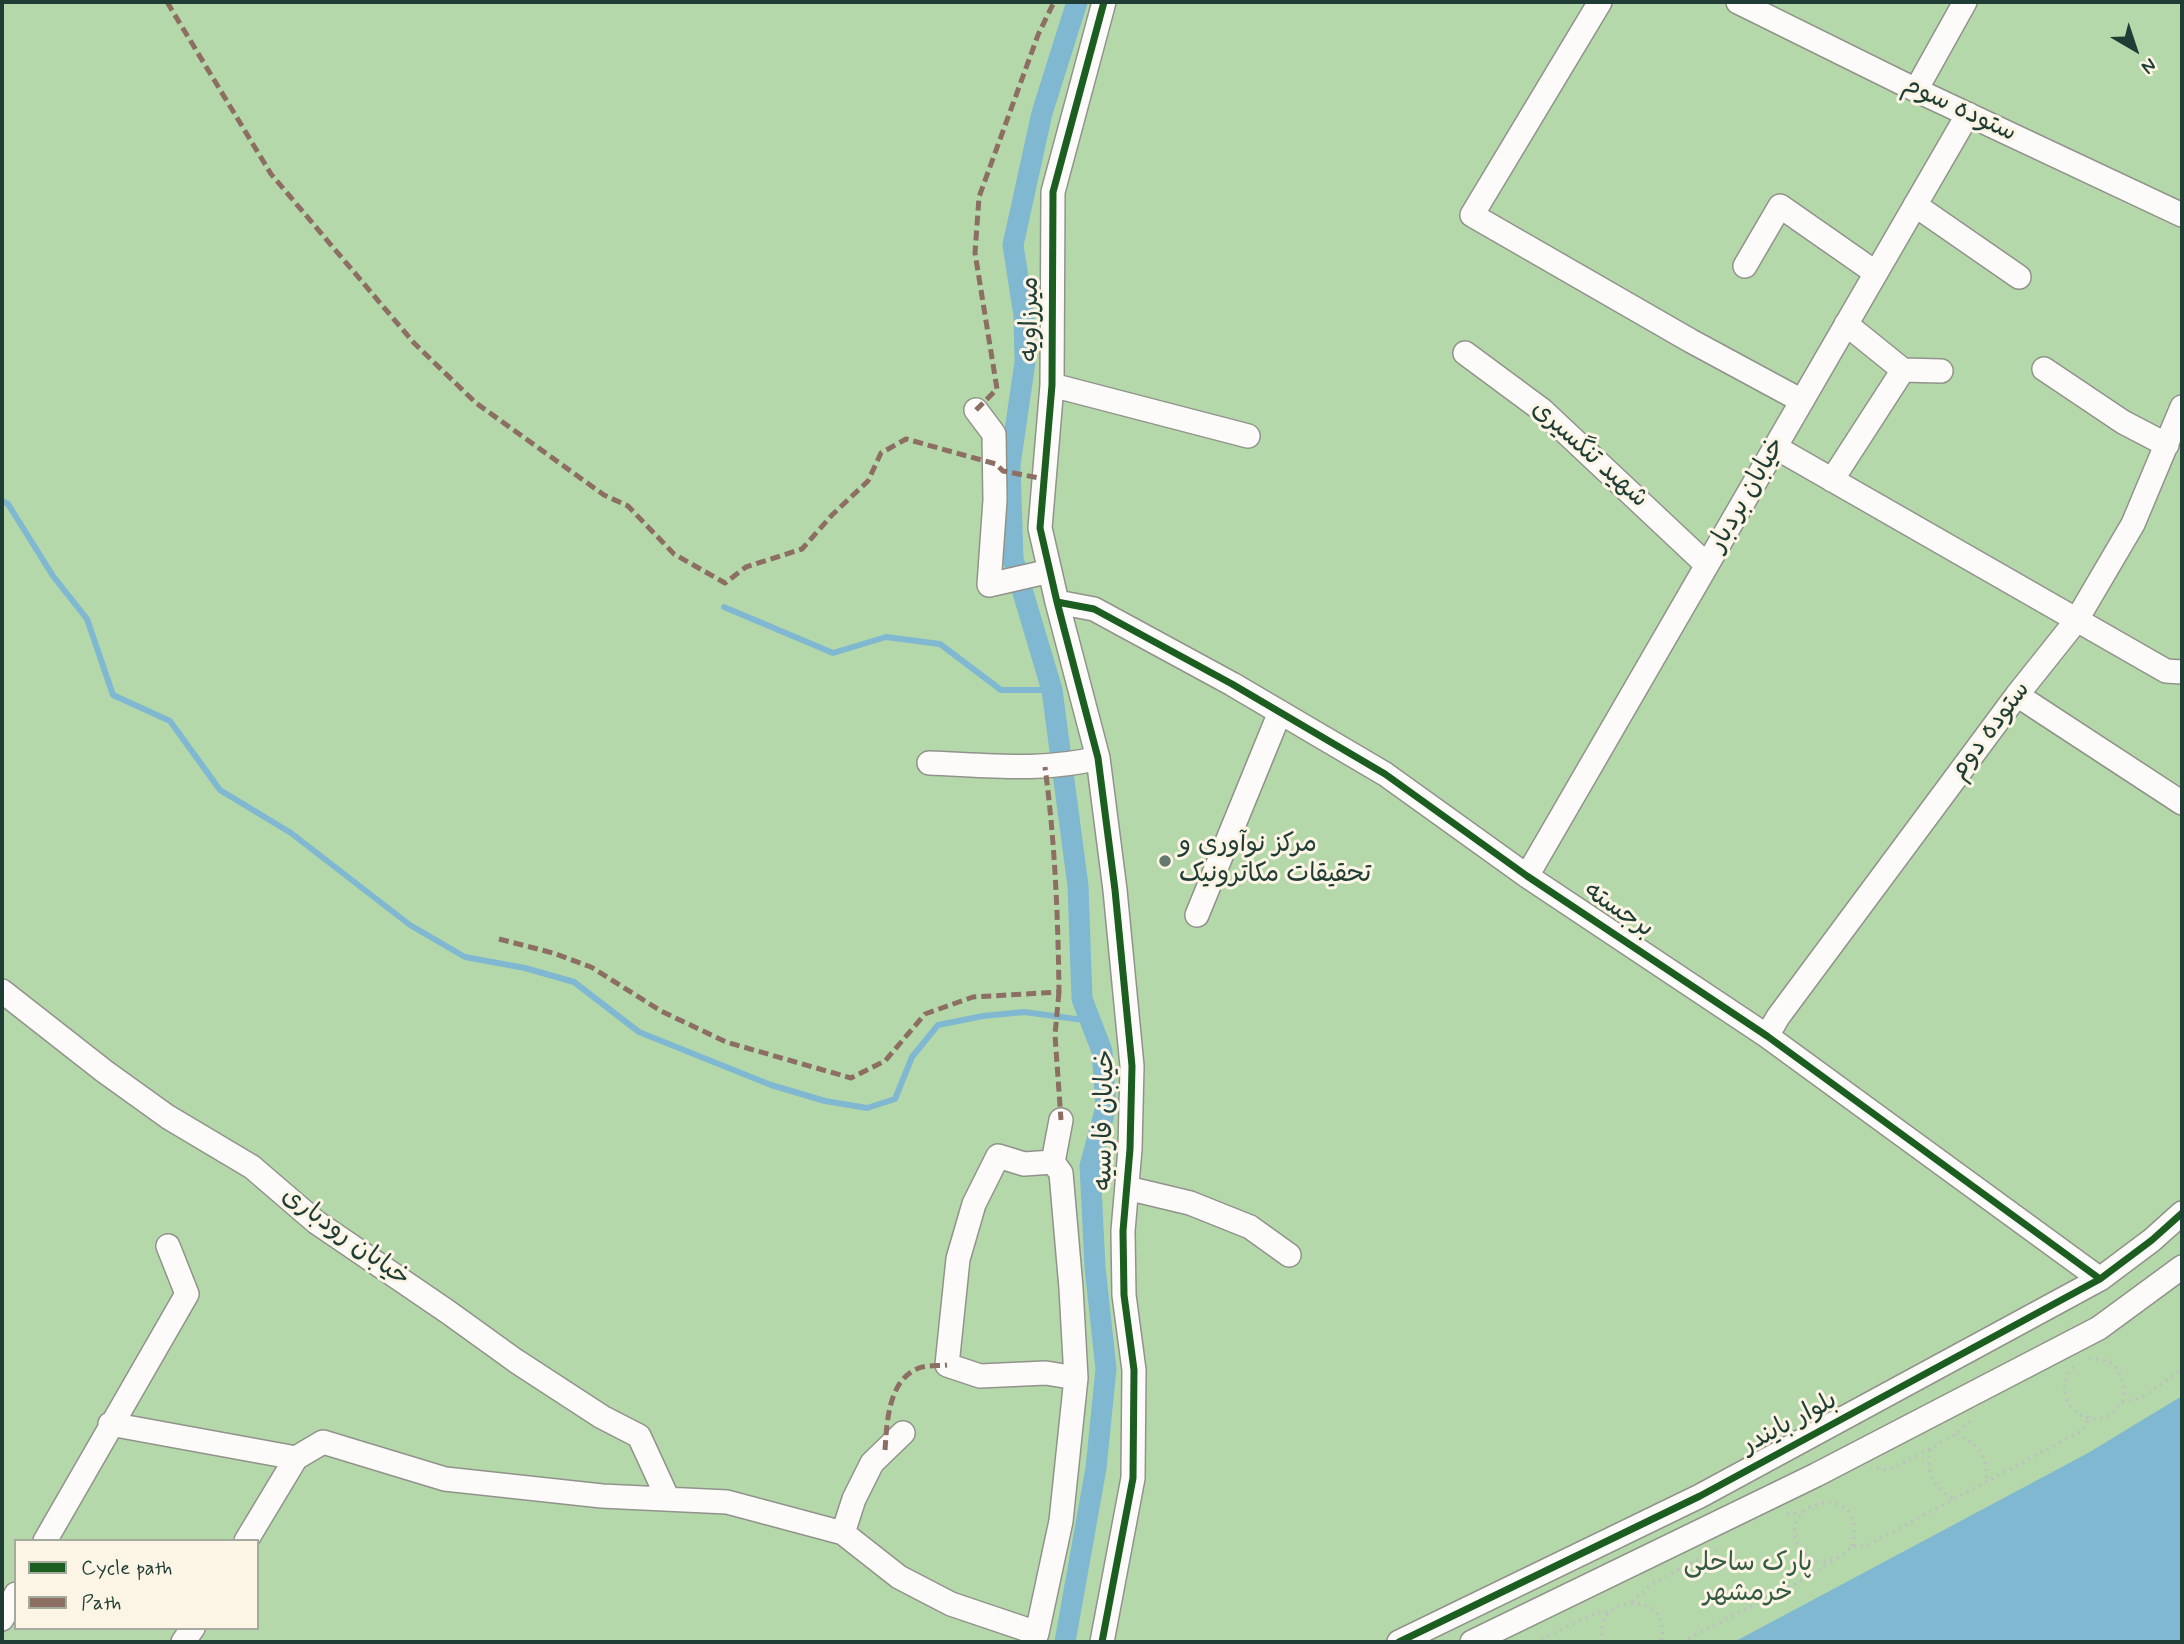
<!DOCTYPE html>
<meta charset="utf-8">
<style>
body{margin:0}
#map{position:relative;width:2184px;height:1644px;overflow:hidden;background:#ece7d9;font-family:Mynerve,sans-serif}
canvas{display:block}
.frame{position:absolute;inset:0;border:4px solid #1f3d34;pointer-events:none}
.legend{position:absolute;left:14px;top:1539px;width:245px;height:91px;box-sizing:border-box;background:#fcf5e5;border:2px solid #a4ab9e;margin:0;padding:9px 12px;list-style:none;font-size:21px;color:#1f3d34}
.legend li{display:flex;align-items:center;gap:14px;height:35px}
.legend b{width:35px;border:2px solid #a4ab9e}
.north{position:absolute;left:2100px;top:14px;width:70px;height:70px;-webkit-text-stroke:5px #fcf5e5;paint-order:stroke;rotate:141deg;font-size:19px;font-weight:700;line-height:28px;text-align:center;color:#1f3d34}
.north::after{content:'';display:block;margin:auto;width:24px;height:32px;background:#1f3d34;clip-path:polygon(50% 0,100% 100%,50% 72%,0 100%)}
</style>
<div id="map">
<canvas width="2184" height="1644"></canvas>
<div class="frame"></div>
<ul class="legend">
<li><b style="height:9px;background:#1b5e20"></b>Cycle path</li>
<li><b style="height:9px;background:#8d6e63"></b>Path</li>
</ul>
<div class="north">N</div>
</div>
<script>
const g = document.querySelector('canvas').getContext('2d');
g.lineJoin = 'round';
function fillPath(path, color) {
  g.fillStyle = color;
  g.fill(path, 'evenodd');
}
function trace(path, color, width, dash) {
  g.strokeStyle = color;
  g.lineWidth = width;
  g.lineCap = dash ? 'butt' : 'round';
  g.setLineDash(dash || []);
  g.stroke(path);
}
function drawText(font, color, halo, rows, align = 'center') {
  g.font = font + ' Mynerve,"Playpen Sans Arabic",sans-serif';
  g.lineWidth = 6;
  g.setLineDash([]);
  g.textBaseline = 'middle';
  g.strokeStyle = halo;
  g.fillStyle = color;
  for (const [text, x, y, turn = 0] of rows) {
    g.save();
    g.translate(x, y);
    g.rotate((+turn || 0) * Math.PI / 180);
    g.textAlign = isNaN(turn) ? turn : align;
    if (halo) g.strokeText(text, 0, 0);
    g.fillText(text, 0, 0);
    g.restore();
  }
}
fillPath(new Path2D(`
 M2,2h2180v1640h-2180zM16,1541h241v87h-241z`), '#b5d8ab');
fillPath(new Path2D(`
 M2182,1396v246h-448l354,-189z`), '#81b8d1');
trace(new Path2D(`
 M2,501l6,3 45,72 34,43 26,76 57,26 50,69 71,43 119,92 55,32 60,11 49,14 65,50 132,53 54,16 42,7 28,-9 17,-42 26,-32 45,-9 41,-4 67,9
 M724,607l109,46 53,-16 54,7 61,46h51`), '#81b8d1', 6);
trace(new Path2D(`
 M1065,1642l31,-174 10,-99 -11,-102 -5,-101 16,-59 -4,-56 -20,-52 -4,-113 -26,-196 -39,-131 -3,-94 15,-103 -1,-46 -11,-71 29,-132 35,-111`), '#81b8d1', 21);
const minor = new Path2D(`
 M1104,2l-51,190 -1,193 -12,143 17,74 37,7 138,75 153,90 142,102 240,160 333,243
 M1600,2l-128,213 219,126 111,60
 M1738,2l178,88 266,125
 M1916,90l49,-88
 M1915,205l104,72
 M1745,266l35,-60 96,67
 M1846,324l57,46 38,1
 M1465,353l77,57 165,155
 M2044,369l79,53 44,23
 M1052,385l196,51
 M976,410l18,24 1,66 -6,85 61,-14
 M1775,447l391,224 16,1
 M1832,480l71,-110
 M1057,602l41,156 17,132 17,176 -2,83 -7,82 1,64 10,75 -1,108 -31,164
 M2017,695l165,108
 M929,763c56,2 114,9 169,-5
 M1527,876l441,-762
 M1197,915l83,-203
 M2,991l102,80 64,46 84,50 64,55 132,90 68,49 86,56 37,19 29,63
 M1767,1036l11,-19 239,-322 59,-74 57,-97 49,-117
 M1053,1162l8,-42
 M1127,1188l63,15 60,24 39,28
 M110,1424l186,34 -50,83
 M296,1458l27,-16 122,37 157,17 125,6 116,31 56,44 52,27 86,29 -3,9
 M843,1533l11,-34 18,-36 31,-30
 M45,1541l142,-247 -19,-48
 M2,1619l14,-25
 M1037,1633l24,-112 15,-143 -5,-90 -10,-115 -8,-11 -29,2 -26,-8 -24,48 -16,55 -11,106 33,11 66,-3 30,5
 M183,1642l10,-14
 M1399,1642l301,-146 400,-217 52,-39 30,-27
 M1472,1642l344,-167 283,-147 83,-61`);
trace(minor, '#91938b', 26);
trace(new Path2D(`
 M2089,1359c28,-3 39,20 33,44
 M2074,1367c-8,8 -12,18 -8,30 6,20 31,29 48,15 3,-3 4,-7 7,-9 4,-3 11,-2 16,-4 16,-7 31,-21 45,-30
 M1956,1434c21,9 33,22 30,46
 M1930,1449c-4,25 3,36 23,50
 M1877,1468l11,2 42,-21 26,-15 17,-16
 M1787,1514l15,-2
 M1852,1546c19,-66 -78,-49 -53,0 12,24 39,17 53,0l16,-1 215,-115 6,-12
 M1632,1602l18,-17 71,-38
 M1535,1642l63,-30 11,1
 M1604,1642c-18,-48 72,-55 57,0
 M1682,1642l130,-67 19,-13`), '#bdc0bc', 3.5, [2, 5]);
trace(minor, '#fcfbf9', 23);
trace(new Path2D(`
 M167,2l104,172 143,169 62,60 128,92 24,11 46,48 51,29 21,-16 56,-18 30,-34 36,-34 13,-28 25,-14 90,25 7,7 41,8
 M976,410l21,-21 -22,-136 4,-56 59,-162 16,-33
 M499,939l54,14 38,14 70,44 65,31 125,36 34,-17 40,-47 48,-17 86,-5c-1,-76 -4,-150 -14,-225
 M1059,992l-4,43 6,85
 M885,1450c2,-28 3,-70 34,-82 8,-3 19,-2 28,-3`), '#8d6e63', 5, [10, 5]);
trace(new Path2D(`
 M1104,2l-51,190 -1,193 -12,143 17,74 37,7 138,75 153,90 142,102 240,160 333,243
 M1057,602l41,156 17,132 17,176 -2,83 -7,82 1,64 10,75 -1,108 -31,164
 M1399,1642l301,-146 400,-217 52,-39 30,-27`), '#1b5e20', 7);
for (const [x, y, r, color] of [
 [1165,861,7,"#67786e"]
]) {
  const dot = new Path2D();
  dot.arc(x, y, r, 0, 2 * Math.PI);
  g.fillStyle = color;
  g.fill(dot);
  trace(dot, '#fcf5e5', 2.5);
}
drawText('26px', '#1f3d34', '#fcf5e5', [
 ["ستوده سوم",1959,110,25],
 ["میرزاویه",1032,319,-90],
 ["شهید تنگسیری",1589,455,42],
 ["خیابان بردبار",1748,495,-60],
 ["ستوده دوم",1991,731,-53],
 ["برجسته",1618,911,34],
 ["خیابان فارسیه",1106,1120,-89],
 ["خیابان رودباری",345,1238,36],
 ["بلوار بایندر",1790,1424,-28]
]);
drawText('26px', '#1f3d34', '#fcf5e5', [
 ["مرکز نوآوری و",1179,846],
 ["تحقیقات مکاترونیک",1179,876]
], 'left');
drawText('26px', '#345a44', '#fcf5e5', [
 ["پارک ساحلی",1748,1565],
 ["خرمشهر",1748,1595]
]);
</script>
